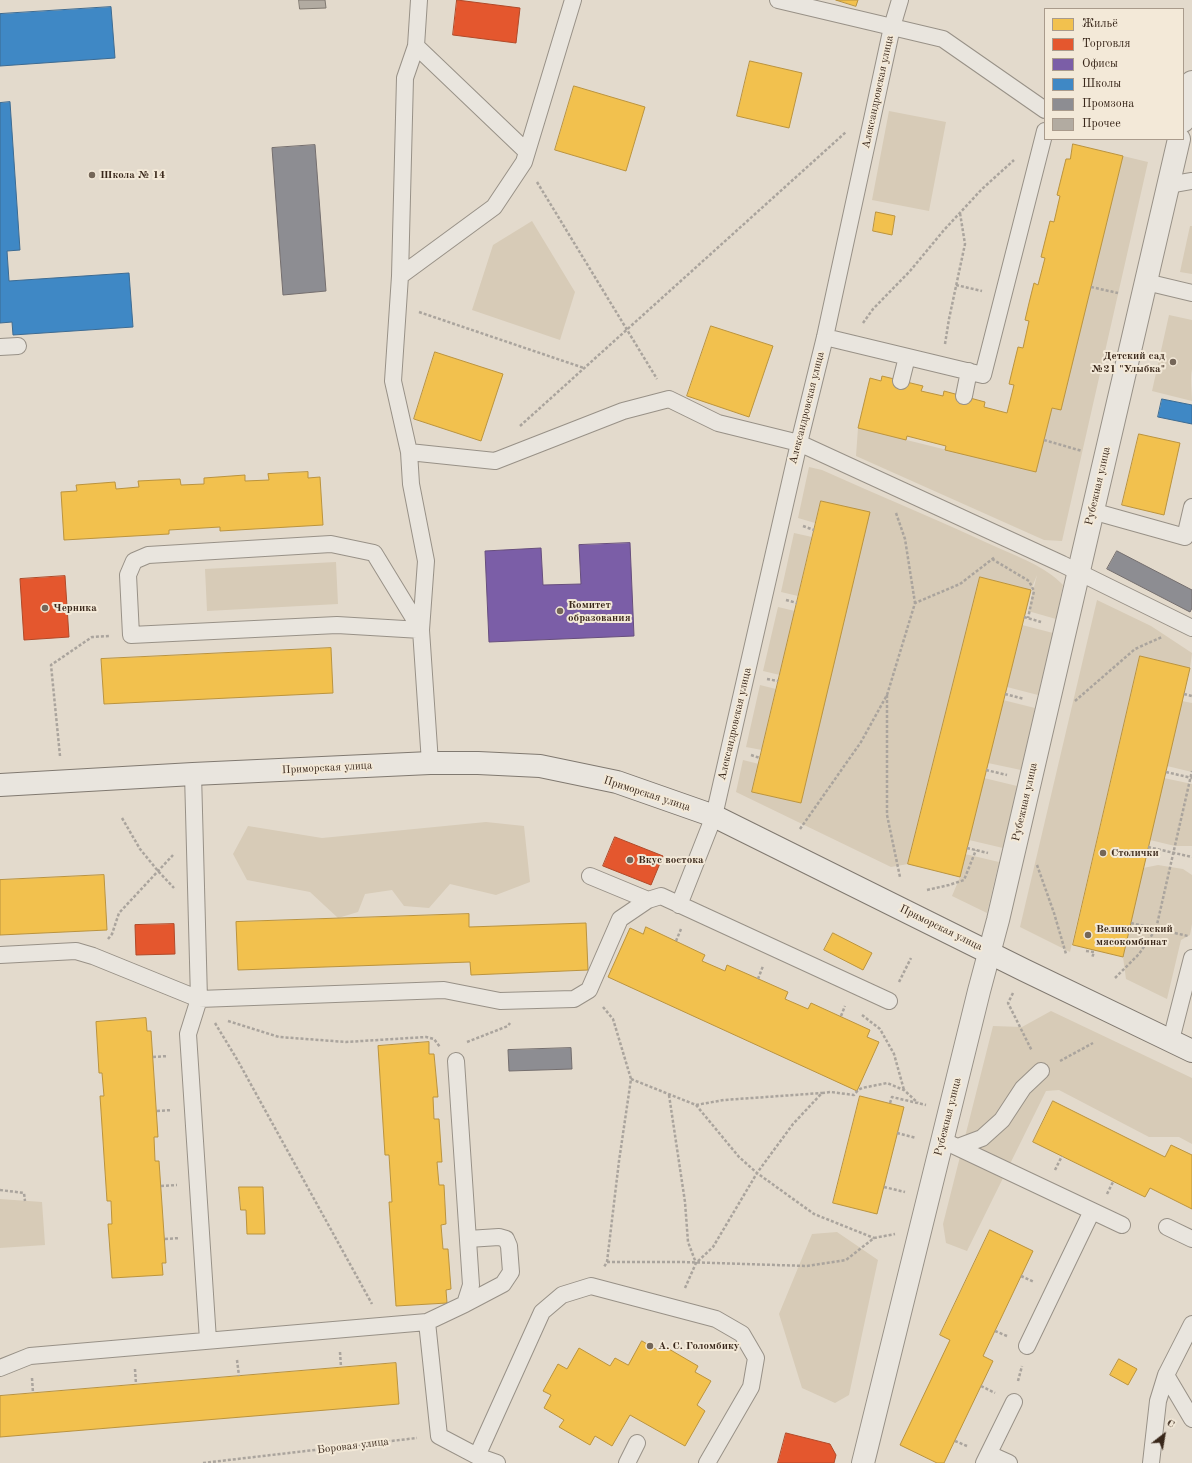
<!DOCTYPE html>
<meta charset="utf-8">
<style>
body{margin:0}
#map{position:relative;width:1192px;height:1463px;overflow:hidden;background:#e3dacc;font-family:"Old Standard TT",serif}
canvas{display:block}
.legend{position:absolute;left:1044px;top:8px;width:140px;height:132px;box-sizing:border-box;background:#f3e9d8;border:1px solid #a99b8c;margin:0;padding:5px 7px;list-style:none;font-size:12px;color:#39271a}
.legend li{display:flex;align-items:center;gap:8px;height:20px}
.legend b{width:20px;border:1px solid #a99b8c}
.north{position:absolute;left:1144px;top:1415px;width:40px;height:40px;-webkit-text-stroke:3px #f3e9d8;paint-order:stroke;rotate:31deg;font-size:11px;font-weight:700;line-height:16px;text-align:center;color:#39271a}
.north::after{content:'';display:block;margin:auto;width:14px;height:18px;background:#39271a;clip-path:polygon(50% 0,100% 100%,50% 72%,0 100%)}
</style>
<div id="map">
<canvas width="1192" height="1463"></canvas>
<ul class="legend">
<li><b style="height:11px;background:#f2c14e"></b>Жильё</li>
<li><b style="height:11px;background:#e4572e"></b>Торговля</li>
<li><b style="height:11px;background:#7b5ea7"></b>Офисы</li>
<li><b style="height:11px;background:#3f88c5"></b>Школы</li>
<li><b style="height:11px;background:#8d8d92"></b>Промзона</li>
<li><b style="height:11px;background:#b2aba1"></b>Прочее</li>
</ul>
<div class="north">С</div>
</div>
<script>
const g = document.querySelector('canvas').getContext('2d');
g.lineJoin = 'round';
function fillPath(path, color) {
  g.fillStyle = color;
  g.fill(path, 'evenodd');
}
function trace(path, color, width, dash) {
  g.strokeStyle = color;
  g.lineWidth = width;
  g.lineCap = dash ? 'butt' : 'round';
  g.setLineDash(dash || []);
  g.stroke(path);
}
function drawText(font, color, halo, rows, align = 'center') {
  g.font = font + ' "Old Standard TT",serif';
  g.lineWidth = 4;
  g.setLineDash([]);
  g.textBaseline = 'middle';
  g.strokeStyle = halo;
  g.fillStyle = color;
  for (const [text, x, y, turn = 0] of rows) {
    g.save();
    g.translate(x, y);
    g.rotate((+turn || 0) * Math.PI / 180);
    g.textAlign = isNaN(turn) ? turn : align;
    if (halo) g.strokeText(text, 0, 0);
    g.fillText(text, 0, 0);
    g.restore();
  }
}
fillPath(new Path2D(`
 M889,111l57,11 -17,89 -57,-11z
 M1123,156l25,6 -86,379 -18,-1 -188,-84 2,-28 178,44 16,-64 9,1z
 M532,221l43,71 -15,48 -88,-30 21,-65z
 M1190,226h2v48l-12,-2z
 M1169,315l23,5v49c-2,10 0,21 0,32l-40,-10z
 M809,467l13,3c58,26 116,50 172,76 24,11 51,20 69,39l-7,34 -28,-8 9,-36 -6,15 -51,-13 -72,287 -17,3 -155,-75 7,-32 16,4 -7,28 49,11 68,-290 -48,-12 -6,22 -17,-5z
 M794,533l18,4 -14,59 -17,-4z
 M336,562l2,42 -131,7 -2,-42z
 M1097,600l54,26 41,27 -2,15 -50,-11 -70,295 -50,-25z
 M778,607l17,4 -15,64 -17,-4z
 M1022,625l31,8 -15,62 -31,-8z
 M760,685l16,4 -14,61 -16,-3z
 M1003,700l32,8 -14,62 -33,-7z
 M1182,701l10,2v69l-25,-6z
 M984,778l33,8 -14,62 -34,-8z
 M1164,778l28,6v62h-17l-25,-6z
 M486,822l38,4 6,56 -34,13 -46,-11 -21,24 -25,-2 -12,-16 -27,4 -7,18 -20,6 -28,-26 -63,-12 -14,-26 15,-28 74,12z
 M965,854l34,8 -12,51 -35,-17 8,-19z
 M1158,865l25,4 9,6v49l-2,11 -9,5 -14,59 -41,-20 -3,-22 20,-89z
 M1051,1011l141,67v66l-13,-7h-30l-90,-47 -13,1 -79,160 -21,-8 -3,-19 50,-198 29,1z
 M0,1199l42,3 3,43 -45,3z
 M837,1232l41,28 -29,135 -14,8 -33,-15 -23,-74 33,-80z`), '#d7cbb7');
const homes = new Path2D(`
 M836,0h22l-2,6z
 M750,61l52,12 -13,55 -52,-12z
 M574,86l71,21 -19,64 -71,-21z
 M1073,144l50,12 -62,254 -9,-2 -16,64 -91,-22 1,-4 -39,-10 -1,4 -48,-12 12,-50 11,3 1,-5 41,10 -2,5 22,5 1,-5 41,11 -1,5 23,6 7,-28 -5,-1 9,-37 5,1 6,-27 -4,-1 4,-17 5,-20 4,2 7,-27 -4,-1 9,-36 4,1 6,-26 -3,-1 9,-36h4z
 M876,212l19,4 -3,19 -19,-4z
 M711,326l62,20 -24,71 -62,-21z
 M435,352l68,22 -22,67 -67,-22z
 M1139,434l41,9 -16,72 -42,-10z
 M308,472v6l12,-1 3,48 -103,6v-4l-51,3v4l-105,6 -3,-48 16,-1 -1,-6 39,-3 1,7 23,-2 -1,-6 42,-2 1,6 23,-1v-6l41,-3v6l24,-1 -1,-6z
 M821,501l49,11 -69,291 -49,-11z
 M980,577l51,13 -71,287 -52,-13z
 M331,648l2,45 -229,11 -3,-45z
 M1140,656l50,12 -67,289 -50,-12z
 M104,875l3,55 -107,5v-55z
 M469,914v13l117,-4 2,47 -117,5 -1,-13 -232,8 -2,-48z
 M646,927l59,28 -3,6 23,10 2,-6 61,27 -3,7 23,10 3,-6 59,27 -3,7 12,5 -22,49 -249,-114 22,-49 13,6z
 M833,933l39,20 -9,17 -39,-20z
 M146,1018l1,13h4l7,106h-4l1,24h4l7,102h-4l1,12 -51,3 -4,-54h4l-1,-23h-4l-7,-105h4l-2,-23h-3l-3,-51z
 M429,1042v12h5l4,43h-5l1,22h5l3,43h-5l2,23h5l2,39 -5,1 2,24h5l3,40 -5,1 1,13 -51,3 -7,-104h3l-3,-47h-4l-7,-109z
 M860,1096l44,11 -27,107 -44,-11z
 M1053,1101l112,56 6,-12 21,10v54l-42,-21 -5,9 -112,-55z
 M239,1187h24l2,47h-18l-1,-24h-5z
 M990,1230l43,21 -50,105 10,5 -49,102h-7l-37,-18 50,-105 -10,-5z
 M642,1341l17,10 3,-6 36,21 -3,6 16,9 -14,24 8,6 -20,35 -55,-31 -18,31 -17,-10 -5,9 -31,-18 5,-7 -20,-12 7,-13 -8,-4 15,-27 9,5 12,-21 31,18 5,-8 13,7z
 M1119,1359l18,10 -9,16 -18,-10z
 M396,1363l3,41 -399,33v-41z`);
fillPath(homes, '#f2c14e');
trace(homes, '#ba933e', 1);
const shops = new Path2D(`
 M457,0l63,8 -4,35 -63,-8z
 M65,576l4,61 -45,3 -4,-61z
 M615,837l48,19 -12,29 -48,-19z
 M174,924l1,30 -39,1 -1,-30z
 M786,1433l44,11 6,11 -2,8h-56z`);
fillPath(shops, '#e4572e');
trace(shops, '#b14928', 1);
const offices = new Path2D(`
 M630,543l4,93 -145,6 -4,-91 56,-3 2,37 38,-1 -2,-39z`);
fillPath(offices, '#7b5ea7');
trace(offices, '#674e7d', 1);
const schools = new Path2D(`
 M111,7l4,51 -115,8v-52z
 M10,102l10,148 -13,1 2,30 120,-8 4,54 -120,8 -1,-13 -12,1v-220z
 M1162,399l30,6v19l-34,-7z`);
fillPath(schools, '#3f88c5');
trace(schools, '#3d6b92', 1);
const industry = new Path2D(`
 M315,145l11,146 -43,4 -11,-147z
 M1117,551l75,39v18l-2,4 -83,-43z
 M571,1048l1,21 -63,2 -1,-21z`);
fillPath(industry, '#8d8d92');
trace(industry, '#746e6e', 1);
const building = new Path2D(`
 M299,0h26l1,8 -26,1z`);
fillPath(building, '#b2aba1');
trace(building, '#807970', 1);
const service = new Path2D(`
 M419,0l-3,46 -11,32 -5,198 -7,105 16,71 2,32 15,77 -5,69 9,133
 M778,0l165,39 102,71
 M416,46l111,106
 M1168,185l24,-4
 M400,276l94,-69 30,-45 49,-162
 M1146,282l46,11
 M825,337l158,38 62,-244
 M0,347l18,-1
 M901,381l6,-24
 M964,396l5,-25
 M409,452l86,9 128,-50 46,-12 49,24 81,20 263,121 130,64
 M1092,511l93,26 7,-30
 M331,544l43,9 47,77 -84,-5 -206,10 -3,-60 6,-14 14,-6z
 M193,774l6,225 -11,35 20,306
 M590,876l58,24
 M679,905l35,-89 85,-373 26,-106 67,-310 8,-27
 M0,955l76,-4 17,5 106,43 245,-9 56,11 74,-2 15,-9 31,-71 28,-19 13,-4 228,105
 M1171,1040l21,-82
 M942,1140l180,85
 M958,1147l24,-9 20,-18 21,-32 18,-17
 M1167,1227l25,12
 M465,1304l38,-20 8,-12 -2,-26 -3,-7 -7,-2 -31,2
 M427,1322l12,114 38,20 20,7
 M1027,1346l65,-135
 M0,1368l30,-12 397,-34 38,-18 6,-19 -15,-224
 M1166,1375l26,44
 M989,1454l20,9
 M477,1456l65,-144 20,-17 29,-9 125,33 26,15 14,24 -5,29 -44,76
 M627,1463l10,-20
 M984,1463l30,-61
 M1151,1463l7,-62 8,-26 26,-51`);
const minor = new Path2D(`
 M1183,121l9,-39
 M863,1463l116,-472 19,-71 181,-781`);
const secondary = new Path2D(`
 M0,785l193,-11 237,-11h48l62,3 77,16 97,34 310,154 168,81`);
trace(service, '#989187', 18);
trace(minor, '#989187', 24);
trace(secondary, '#807970', 24);
trace(new Path2D(`
 M537,182l120,197
 M956,285l26,6
 M1091,287l27,6
 M419,312l165,56
 M863,323l10,-14 37,-38 34,-41 38,-41 32,-29
 M945,344l4,-25 16,-75 -5,-31
 M520,426l326,-294
 M1044,440l38,11
 M896,513l9,26 10,64
 M803,526l11,4
 M992,559l37,22 5,10 -6,27
 M786,600l11,3
 M1024,617l17,5
 M767,679l11,2
 M1005,694l19,5
 M1184,694l8,2
 M887,695v120l13,62
 M1075,701l60,-52 27,-12
 M751,755l9,3
 M60,756l-9,-91 41,-28 17,-1
 M986,770l21,5
 M1166,772l26,6
 M122,818l18,31 18,22 16,17
 M800,829l61,-87 26,-47 28,-92 45,-19 35,-27
 M1148,847l44,10
 M967,848l21,5
 M1037,865l17,48 12,41
 M927,890l22,-5 15,-5 12,-30
 M1131,923l57,13
 M108,939l4,-5 7,-21 54,-58
 M676,941l5,-12
 M1086,951l8,1 -2,6
 M1115,978l24,-24 17,-25 36,-158
 M758,979l5,-13
 M899,982l12,-24
 M1013,993l-5,10 24,48
 M603,1007l10,12 18,60 -12,82 -12,101 -3,5
 M862,1015l18,14 14,25 10,36
 M841,1016l4,-10
 M228,1021l51,16 67,5 80,-5 8,2 6,8
 M215,1023l23,38 134,243
 M467,1042l41,-16 2,-3
 M153,1057l15,-1
 M1060,1061l33,-18
 M631,1079l65,26 43,52 18,16 57,41 60,24
 M669,1095l16,107 3,40 8,21
 M890,1103l2,-6 34,8
 M696,1105l28,-5 98,-7
 M157,1111l15,-1
 M897,1133l19,5
 M1055,1170l7,-14
 M161,1186l16,-1
 M884,1187l21,5
 M0,1190l24,3 1,8
 M1107,1194l6,-12
 M165,1239l15,-1
 M607,1262h76l124,4 39,-6 28,-22 21,-4
 M1021,1276l13,6
 M685,1288l11,-25 17,-16 44,-74 36,-49 29,-31 9,-1 23,3 4,-5 4,-2 25,-5 17,7 14,13
 M995,1331l12,5
 M340,1352l1,15
 M237,1360l2,16
 M135,1369l1,15
 M32,1378l1,15
 M1018,1381l4,-15
 M981,1386l14,7
 M955,1441l12,5
 M203,1463l214,-25`), '#aaa49d', 2.5, [3, 2]);
trace(service, '#e9e5de', 16);
trace(minor, '#e9e5de', 22);
trace(secondary, '#e9e5de', 22);
for (const [x, y, r, color] of [
 [92,175,4,"#746658"],
 [1173,362,4,"#746658"],
 [45,608,4,"#746658"],
 [560,611,4,"#746658"],
 [1103,853,4,"#746658"],
 [630,860,4,"#746658"],
 [1088,935,4,"#746658"],
 [650,1346,4,"#746658"]
]) {
  const dot = new Path2D();
  dot.arc(x, y, r, 0, 2 * Math.PI);
  g.fillStyle = color;
  g.fill(dot);
  trace(dot, '#f3e9d8', 1.5);
}
drawText('11px', '#39271a', '#f3e9d8', [
 ["Александровская улица",878,92,-78],
 ["Александровская улица",807,408,-76],
 ["Рубежная улица",1098,486,-77],
 ["Александровская улица",735,724,-77],
 ["Приморская улица",327,768,-3],
 ["Приморская улица",647,794,18],
 ["Рубежная улица",1025,802,-77],
 ["Приморская улица",941,928,26],
 ["Рубежная улица",948,1117,-76],
 ["Боровая улица",353,1446,-7]
]);
drawText('bold 11px', '#39271a', '#f3e9d8', [
 ["Школа № 14",100,175],
 ["Детский сад",1165,356,"right"],
 ["№21 \"Улыбка\"",1165,369,"right"],
 ["Комитет",568,605],
 ["образования",568,618],
 ["Черника",53,608],
 ["Столички",1111,853],
 ["Вкус востока",638,860],
 ["Великолукский",1096,929],
 ["мясокомбинат",1096,942],
 ["А. С. Голомбику",658,1346]
], 'left');
</script>
